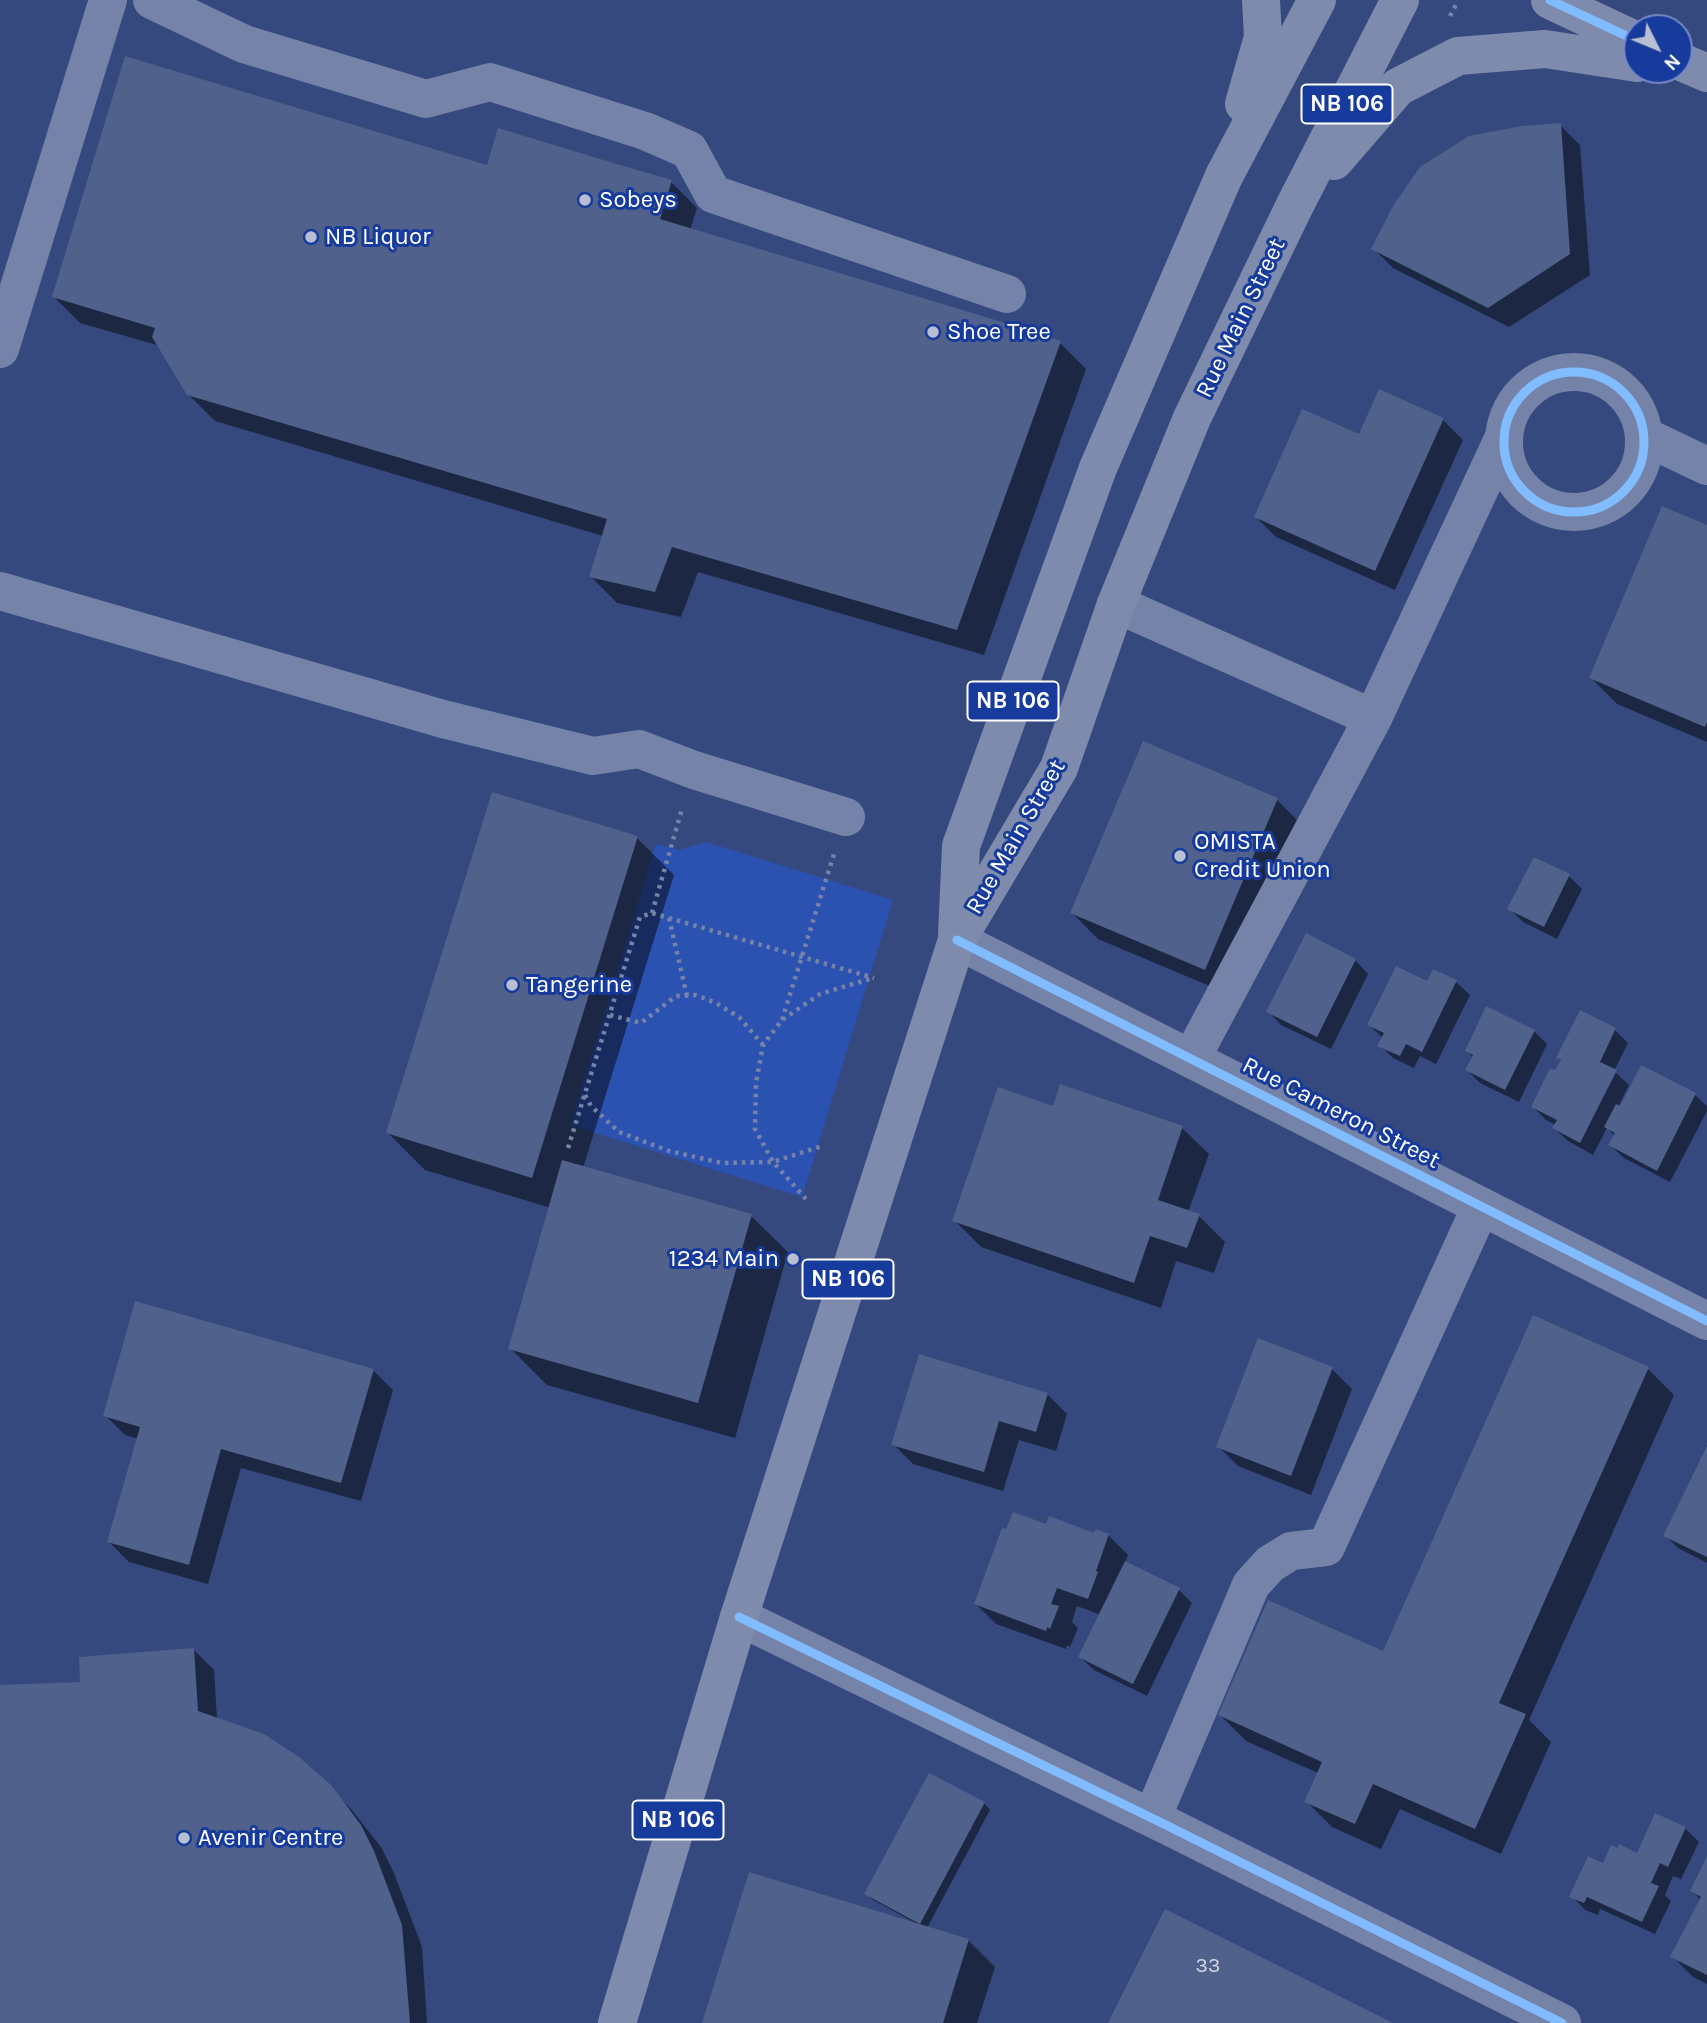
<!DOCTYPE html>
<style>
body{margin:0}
#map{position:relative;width:1707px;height:2023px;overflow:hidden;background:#35497e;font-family:Karla,sans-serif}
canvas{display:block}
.north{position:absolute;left:1623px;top:14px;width:70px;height:70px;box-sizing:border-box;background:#173b9c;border:2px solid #7489c4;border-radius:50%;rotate:133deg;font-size:19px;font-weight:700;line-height:28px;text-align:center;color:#fff}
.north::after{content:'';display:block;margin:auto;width:24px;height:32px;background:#b8bfd2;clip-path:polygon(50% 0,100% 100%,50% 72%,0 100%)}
</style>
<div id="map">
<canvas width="1707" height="2023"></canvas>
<div class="north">N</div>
</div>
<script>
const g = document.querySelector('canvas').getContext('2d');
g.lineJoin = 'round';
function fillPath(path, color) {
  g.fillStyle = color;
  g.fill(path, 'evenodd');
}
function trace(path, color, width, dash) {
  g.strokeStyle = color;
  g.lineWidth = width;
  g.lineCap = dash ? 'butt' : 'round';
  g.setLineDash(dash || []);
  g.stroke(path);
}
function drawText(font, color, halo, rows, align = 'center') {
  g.font = font + ' Karla,sans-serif';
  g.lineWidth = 6;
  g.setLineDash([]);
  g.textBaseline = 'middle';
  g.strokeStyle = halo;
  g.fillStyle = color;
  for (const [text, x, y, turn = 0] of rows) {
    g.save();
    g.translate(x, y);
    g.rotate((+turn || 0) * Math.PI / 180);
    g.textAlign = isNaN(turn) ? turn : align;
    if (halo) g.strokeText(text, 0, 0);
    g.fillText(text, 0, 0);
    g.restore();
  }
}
fillPath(new Path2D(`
 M706,842l187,58 -91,297 -232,-72 86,-281 23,6z`), '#2c52b1');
fillPath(new Path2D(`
 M1560,125l20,20 10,130 -81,52 -116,-59 -20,-20z
 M488,167l183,15 26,26 -7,22 370,113 26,26 -102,286 -286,-83 -17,45 -64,-14 -26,-26 12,-41 -388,-115 -27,-27 -28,-48 -80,-23 -26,-26z
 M1443,420l20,20 -68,150 -119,-53 -20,-20 103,-81z
 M1707,527v215l-90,-38 -26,-26z
 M1277,800l26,26 -72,169 -133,-56 -26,-26z
 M637,838l37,37 -91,293 168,48 37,36 -53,186 -188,-53 -37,-37 41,-140 -126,-38 -37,-37z
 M1569,876l13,13 -25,50 -34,-17 -13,-13z
 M1355,960l13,14 -37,75 -50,-24 -13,-14z
 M1434,971l22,11 14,13 -34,69 -16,-8 -6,12 -21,-10 -13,-13 3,-7 -14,-13 59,-42z
 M1581,1013l34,17 13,13 -14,28 15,14 -11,22 3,1 21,-40 53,27 12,11v5l-37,71 -46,-24 -14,-13 5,-9 -8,-8 -14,27 -25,-14 -14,-13 2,-3 -10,-5 -13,-13 29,-45 -4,-4z
 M1534,1031l13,13 -28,58 -39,-19 -13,-13 6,-12 -6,-7z
 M1182,1128l27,26 -21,58 11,4 26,26 -11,31 -38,-12 -15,47 -180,-61 -27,-27z
 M1259,1340l73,29 20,20 -41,106 -73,-29 -20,-20z
 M1648,1369l26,26 -145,325 22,22 -50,112 -101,-45 -19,40 -49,-22 -26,-26 12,-28 -72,-32 -26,-26 164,-62z
 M373,1370l20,20 -32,111 -120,-33 -33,116 -79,-22 -20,-20 29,-103 -13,-4 -20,-20z
 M1047,1394l20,20 -11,37 -37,-11 -16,51 -90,-27 -20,-20z
 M1707,1450v113l-29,-15 -13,-13z
 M1048,1526l47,9h13l20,20 -3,8 54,27 13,13 -45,93 -53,-26 -14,-13 21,-42 -24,-9 -5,16 6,6 -8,19 -3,-2 -1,4 -70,-25 -20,-20z
 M194,1650l20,20 3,49 113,69 21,21 30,38 13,26 28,74 5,76h-427v-335l82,-4z
 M984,1803l6,7 -63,118 41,12 27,27 -18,56h-274l210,-99 1,-2 -41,-22 -6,-6z
 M1685,1828l14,14 -18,37 -8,-3 -8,19 6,6 -16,33 -55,-25 -2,6 -13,-5 -13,-14 31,-30 35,-11z
 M1707,1860v124l-14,-7 -20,-20 28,-57 -9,-9z`), '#0007');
fillPath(new Path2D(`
 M125,56l362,109 11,-37 122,37 52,15 -12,39 329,99 72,23 -104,289 -285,-83 -17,45 -66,-15 18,-58 -420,-124 -35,-58 3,-9 -103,-31z
 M1561,123l9,131 -82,54 -117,-59 22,-43 27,-39 49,-31 53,-10z
 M1379,389l65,29 -69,153 -121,-54 48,-108 57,25z
 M1662,506l45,19v197l-2,5 -116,-49z
 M1143,741l135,57 -73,172 -135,-57z
 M492,792l146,44 -106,342 -146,-45z
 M1534,857l36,17 -26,53 -37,-18z
 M1306,933l50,26 -39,78 -51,-25z
 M1396,966l31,15 6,-12 24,11 -35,72 -16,-8 -6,12 -23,-10 7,-13 -17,-8z
 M1486,1006l49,24 -30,60 -40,-20 8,-15 -8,-4z
 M1580,1010l36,18 -16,34 17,8 -37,73 -28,-15 5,-8 -26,-13 19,-39 5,2 6,-10 -5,-2z
 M1641,1065l55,28 -39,78 -49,-26 7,-12 -11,-6 12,-23 4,2z
 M1060,1084l123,42 -25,74 42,14 -13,34 -37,-12 -16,47 -182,-62 46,-134 55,19z
 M562,1160l190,54 -54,189 -190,-54z
 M135,1301l239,68 -33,114 -120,-34 -32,116 -82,-23 33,-115 -37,-11z
 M1533,1315l116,52 -150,336 27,11 -51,115 -102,-45 -18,40 -51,-22 18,-40 -104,-47 50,-115 115,51z
 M1258,1338l75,29 -42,109 -75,-29z
 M919,1354l129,39 -12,39 -37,-11 -15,51 -93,-27z
 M1707,1446v111l-44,-21z
 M1013,1512l33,12 3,-8 45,17 2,-4 13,5 -13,37 2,1 -10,27 -31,-11 -6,16 8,2 -9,23 -3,-2 -1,4 -72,-27 28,-76 4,1z
 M1125,1561l55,27 -47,96 -55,-27z
 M194,1648l4,63 66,23 35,23 33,29 29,39 13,26 28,74 8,98h-410v-338l80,-3 -1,-25z
 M929,1773l56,29 -65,122 -56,-30z
 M1655,1813l31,14 -18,40 -8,-4 -9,20 8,3 -17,36 -55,-25 -3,6 -15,-6 19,-41 15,7 8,-18 6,3 2,-4 18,9z
 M1707,1856v119l-37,-18 31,-60 -11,-6z
 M749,1872l220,67 -26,84h-241z
 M1165,1909l228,114h-285z`), '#50618b');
trace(new Path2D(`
 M1450,16l7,-13
 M652,913l30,-104
 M669,918l18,78
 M610,1015l31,8 35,-27 20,-1 20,8 23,14 24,28
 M782,1020l52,-166
 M585,1095l6,11 28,26 50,19 53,12 51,-1 49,-16
 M568,1148l72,-231 12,-4 222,65
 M806,1199l-33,-37 -18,-33 1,-46 7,-38 19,-25 38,-26 53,-16`), '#7583a8', 4.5, [3.5, 5]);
trace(new Path2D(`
 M152,0l92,44 182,55 64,-17 155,49 44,19 24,44 294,100
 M0,349l108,-349
 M1504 442a70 70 0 1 1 140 0a70 70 0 1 1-140 0Z
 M1644,436l63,30
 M0,591l443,128 150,37 46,-7 55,21 152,47
 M1116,604l257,114
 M957,940l750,381
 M1191,1059l182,-341 130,-279
 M739,1617l427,208 396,198
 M1152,1818l99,-233 19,-21 21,-13 35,-4 155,-341`), '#7583a8', 38);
trace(new Path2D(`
 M1550,0l87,41
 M1679,61l28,12
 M1244,104l19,-67 -2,-37
 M1334,161l64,-74 60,-31 87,-7 92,14
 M957,935l4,-89 137,-378 126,-292 93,-176
 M617,2023l122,-406 218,-677 102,-172 57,-164 76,-186 102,-211 106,-207`), '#7e8bad', 38);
trace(new Path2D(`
 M1550,0l87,41
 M1504 442a70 70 0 1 1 140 0a70 70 0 1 1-140 0Z
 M957,940l750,381
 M739,1617l427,208 396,198`), '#80bcff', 9);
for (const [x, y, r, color] of [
 [585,200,7,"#b8bfd2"],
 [311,237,7,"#b8bfd2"],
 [933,332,7,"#b8bfd2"],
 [1180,856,7,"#b8bfd2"],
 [512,985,7,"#b8bfd2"],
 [793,1259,7,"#b8bfd2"],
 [184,1838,7,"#b8bfd2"]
]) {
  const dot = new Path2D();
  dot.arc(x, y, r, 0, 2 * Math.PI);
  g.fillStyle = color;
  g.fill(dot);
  trace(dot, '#173b9c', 2.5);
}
drawText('21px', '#d3d8e2', null, [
 ["33",1208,1966]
]);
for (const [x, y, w] of [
 [1347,104,91],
 [1013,701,91],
 [848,1279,91],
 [678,1820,91]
]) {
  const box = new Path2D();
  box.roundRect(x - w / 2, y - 19.5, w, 39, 5);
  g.fillStyle = '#173b9c';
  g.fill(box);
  trace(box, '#fff', 2);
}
drawText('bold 23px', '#fff', null, [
 ["NB 106",1347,104],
 ["NB 106",1013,701],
 ["NB 106",848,1279],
 ["NB 106",678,1820]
]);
drawText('24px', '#fff', '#173b9c', [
 ["Sobeys",599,200],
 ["NB Liquor",325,237],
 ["Shoe Tree",947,332],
 ["OMISTA",1194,842],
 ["Credit Union",1194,870],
 ["Tangerine",526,985],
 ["1234 Main",779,1259,"right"],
 ["Avenir Centre",198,1838]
], 'left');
drawText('24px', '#fff', '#173b9c', [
 ["Rue Main Street",1241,318,-64],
 ["Rue Main Street",1016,837,-60],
 ["Rue Cameron Street",1341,1113,27]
]);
</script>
